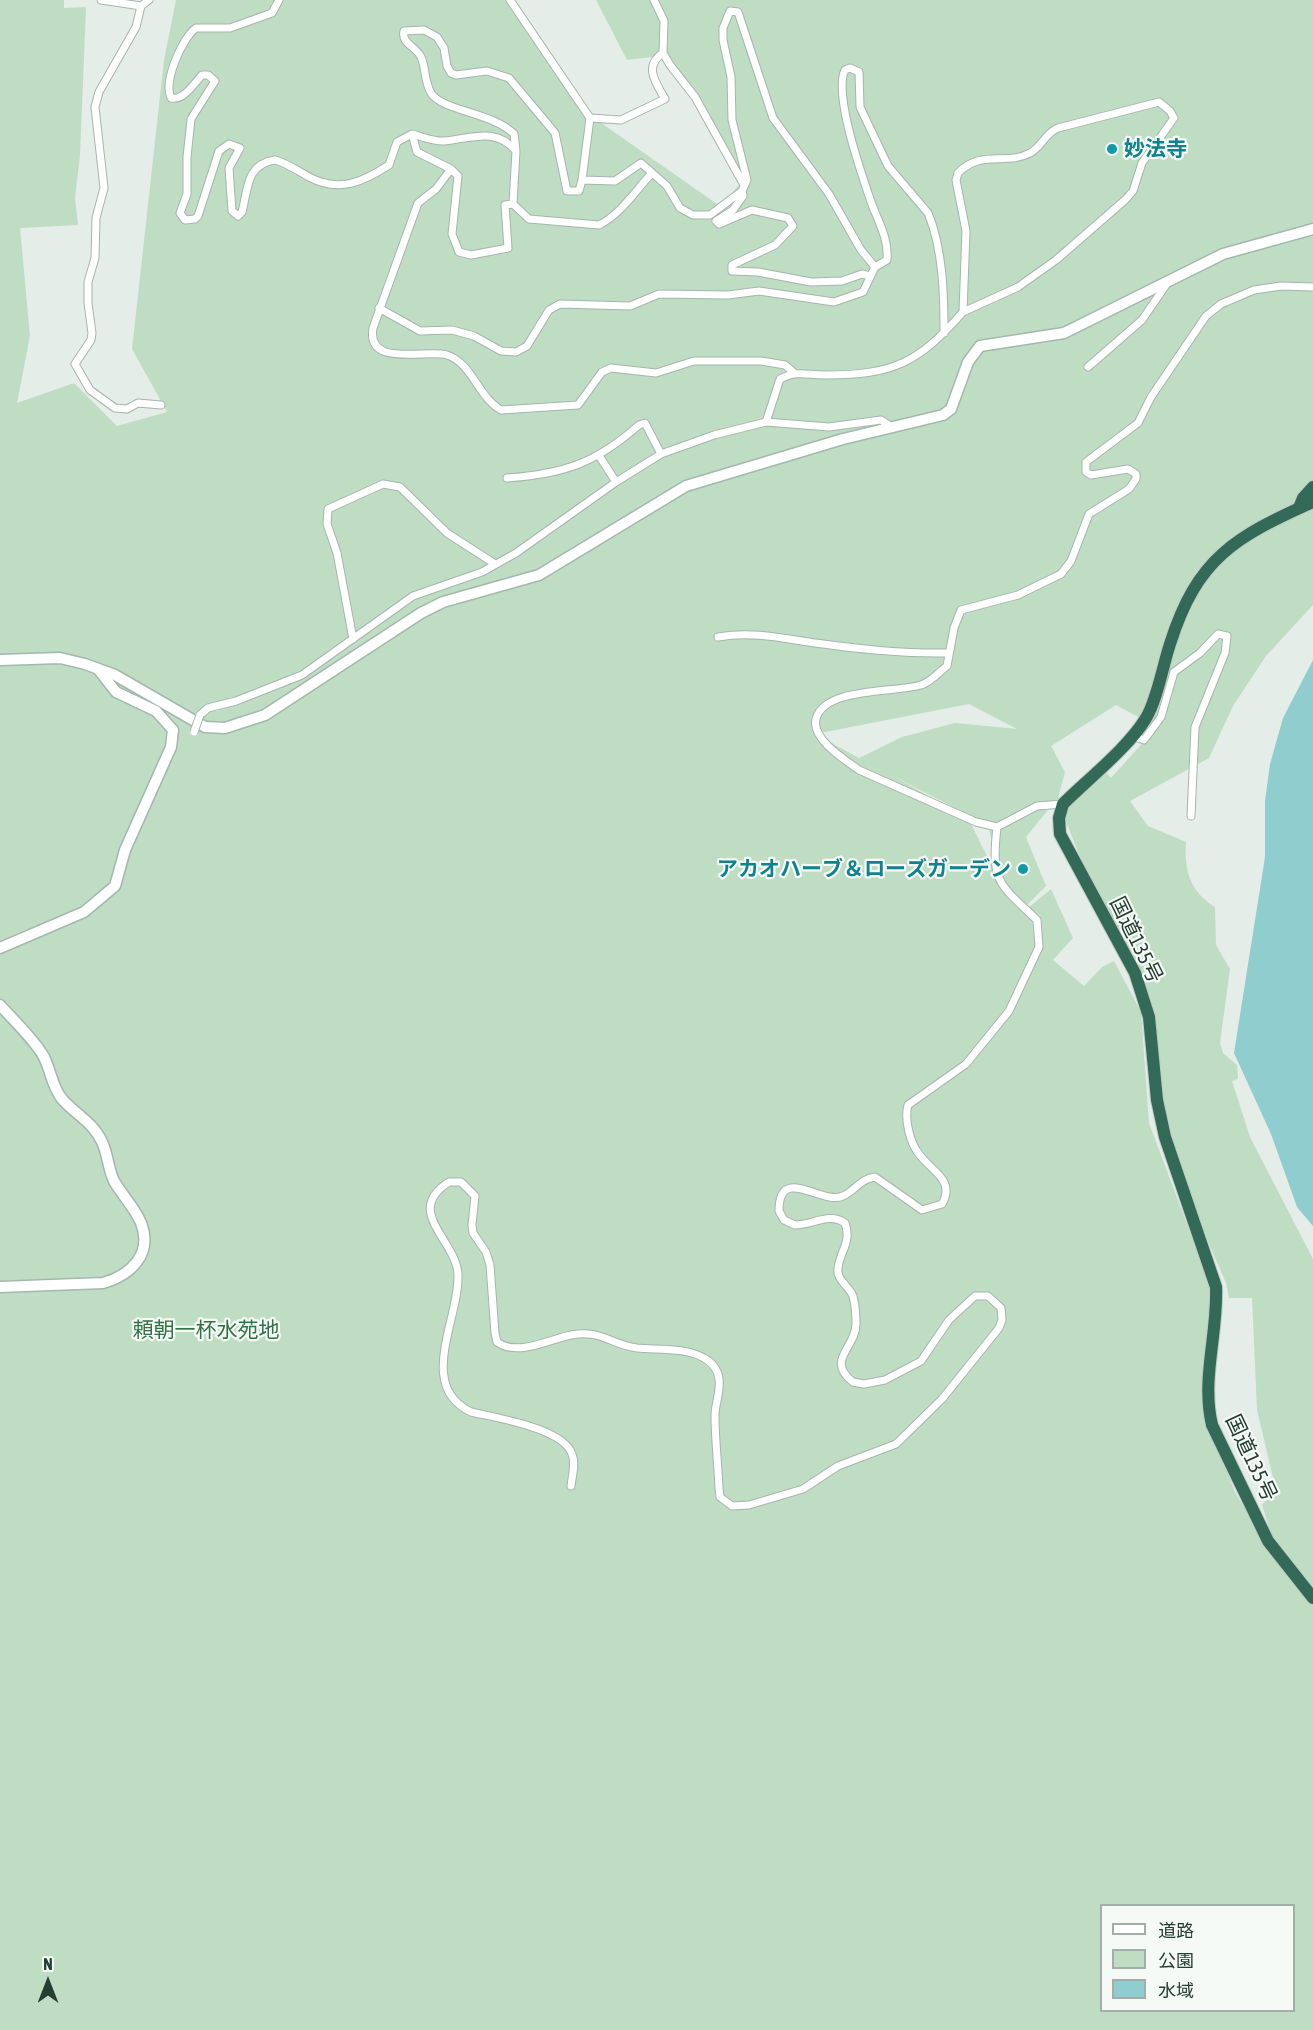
<!DOCTYPE html>
<meta charset="utf-8">
<style>
body{margin:0}
#map{position:relative;width:1313px;height:2030px;overflow:hidden;background:#e4ede8;font-family:"Asap Condensed","Noto Sans JP",sans-serif}
canvas{display:block}
.legend{position:absolute;left:1100px;top:1904px;width:195px;height:108px;box-sizing:border-box;background:#f5faf7;border:2px solid #a2afa9;margin:0;padding:8px 10px;list-style:none;font-size:18px;color:#253e34}
.legend li{display:flex;align-items:center;gap:12px;height:30px}
.legend b{width:30px;border:2px solid #a2afa9}
.north{position:absolute;left:18px;top:1952px;width:60px;height:60px;-webkit-text-stroke:4px #f5faf7;paint-order:stroke;rotate:0deg;font-size:16px;font-weight:700;line-height:24px;text-align:center;color:#253e34}
.north::after{content:'';display:block;margin:auto;width:21px;height:27px;background:#253e34;clip-path:polygon(50% 0,100% 100%,50% 72%,0 100%)}
</style>
<div id="map">
<canvas width="1313" height="2030"></canvas>
<ul class="legend">
<li><b style="height:8px;background:#fff"></b>道路</li>
<li><b style="height:16px;background:#bfddc3"></b>公園</li>
<li><b style="height:16px;background:#90cdcf"></b>水域</li>
</ul>
<div class="north">N</div>
</div>
<script>
const g = document.querySelector('canvas').getContext('2d');
g.lineJoin = 'round';
function fillPath(path, color) {
  g.fillStyle = color;
  g.fill(path, 'evenodd');
}
function trace(path, color, width, dash) {
  g.strokeStyle = color;
  g.lineWidth = width;
  g.lineCap = dash ? 'butt' : 'round';
  g.setLineDash(dash || []);
  g.stroke(path);
}
function drawText(font, color, halo, rows, align = 'center') {
  g.font = font + ' "Asap Condensed","Noto Sans JP",sans-serif';
  g.lineWidth = 4.5;
  g.setLineDash([]);
  g.textBaseline = 'middle';
  g.strokeStyle = halo;
  g.fillStyle = color;
  for (const [text, x, y, turn = 0] of rows) {
    g.save();
    g.translate(x, y);
    g.rotate((+turn || 0) * Math.PI / 180);
    g.textAlign = isNaN(turn) ? turn : align;
    if (halo) g.strokeText(text, 0, 0);
    g.fillText(text, 0, 0);
    g.restore();
  }
}
fillPath(new Path2D(`
 M0,0h64v8l22,-1 -6,149 -5,42 3,27 -58,3 10,108 -13,67 57,-20 43,43 50,-14 -35,-63 32,-289 12,-60h336l72,111 133,93 9,-4 16,-19 -75,-126 -40,5 -31,-60h717v605l-47,51 -33,50 -24,52 -79,43 18,25 38,16c-2,28 4,50 29,65l1,38 14,24 -10,74 3,10 14,12 1,14 -6,2 18,56 63,122v771h-1313zM969,704l48,25 -62,-6 -53,14 -43,21 -44,-24zM1116,705l41,22 -46,51 -7,-8 -46,28 7,-26 -14,-26zM893,776l95,49 16,65 -36,-72zM1057,799l22,55 56,119 37,185 54,125 3,15h23l5,112 19,80 -14,15 15,47 -8,-1 -35,-61 -29,-83 12,-103 -68,-181 -8,-111 -27,-51 -12,6 -18,19 -31,-26 20,-22 -22,-49 -23,19 -2,-2 20,-20 -20,-49zM1102,1906h192v104h-192z`), '#bfddc3');
fillPath(new Path2D(`
 M1313,660v566l-16,-19 -26,-73 -37,-81 31,-196v-56l5,-37 13,-46z`), '#90cdcf');
const street = new Path2D(`
 M101,0l40,6
 M149,0l-8,6 -5,21 -37,65 -4,15 9,81 -8,30 -1,40 -7,24v21l4,30 -1,7 -16,24 15,26 25,18 12,1 11,-6 23,2
 M279,0l-7,13 -42,15h-34c-14,10 -33,54 -25,70 12,3 23,-14 31,-23h6l7,6 -24,38 -4,38v37l-7,19 5,7 10,-1 3,-3 21,-65 10,-7 11,4 -11,20 3,43 6,5 4,-4c6,-23 4,-48 33,-52 12,3 23,11 34,17 30,16 54,5 80,-12l8,-23 15,-8c11,3 22,8 33,7 27,-3 51,-14 71,10l-3,53 16,15 70,6c22,-11 36,-34 53,-52
 M510,0l80,118 31,2 44,-21c-9,-16 -22,-33 -2,-46l7,12 25,32 49,88
 M654,0l10,21 -1,32
 M1159,102l11,9 4,7 -32,45 -9,28 -8,9 -69,60 -38,27 -55,25 3,-81 -10,-51 2,-7c23,-24 48,-7 72,-20 12,-6 15,-20 28,-25z
 M590,118l-8,62 33,1 26,-18 26,23 13,22 13,7h17l32,-24
 M412,134l5,18 34,17 7,7 -6,58 7,18 12,3 37,-7 -3,-43 8,-1
 M516,151l-2,-17c-22,-22 -72,-23 -83,-41 -7,-12 -5,-25 -10,-36 -5,-11 -20,-13 -17,-26l20,-1 13,7 7,11 3,18 4,7 5,2 31,-4 22,7 46,55 12,58h12l3,-11
 M451,169l-15,20 -18,14 -45,125c-7,40 53,21 74,27 25,8 31,42 54,55l77,-5 24,-33 9,-4 45,5 38,-12h67l24,4 8,7
 M870,276l-8,-2 -20,7 -31,1 -53,-10 -26,-1v-6l43,-20 18,-19 -5,-8 -36,-8 -33,14 -3,-3 17,-11 10,-14 -1,-5 5,-11 -15,-60 -1,-43 -8,-37v-12l7,-17 8,1 35,106 56,76 32,56 14,17
 M379,308l41,23 32,-1 22,6 27,15 15,1 11,-6 22,-36 11,-6 70,2 29,-12 69,1 31,-4 75,11 29,-10 12,-25 12,-7c2,-21 -9,-39 -16,-58 -9,-27 -38,-108 -26,-132l5,-2 9,4 1,35 28,59 40,47c15,36 16,81 16,120
 M1088,367l54,-47 26,-38
 M766,422l14,-43c18,-9 26,-4 45,-4 69,0 93,-12 138,-63
 M600,457l16,25
 M507,478c57,-4 89,-15 132,-53l6,-2 16,31
 M718,637c33,-6 64,1 97,6 45,6 88,11 134,10
 M353,639l-16,-86 -10,-29 1,-15 55,-25 17,3 47,46 48,31
 M200,715l8,-7 28,-7 66,-26 111,-79 69,-24 34,-19 100,-71 45,-28 53,-19 52,-13 63,5 52,-7 12,8
 M1132,736l12,4 17,-23 13,-45 26,-19 18,-19 9,2 -2,17 -30,74 -4,89
 M1063,804l-26,2 -40,21 -21,-5 -117,-52c-14,-10 -48,-31 -43,-51 8,-32 78,-26 105,-34 9,-2 18,-13 26,-19l7,-38 7,-18 57,-15 43,-21 10,-13 18,-47 40,-25 7,-10v-5l-8,-5 -37,6 -5,-3v-10l52,-39 13,-26 55,-81 15,-12 33,-14 27,-4 32,1
 M571,1486c1,-10 5,-22 1,-32 -9,-26 -76,-36 -101,-42 -55,-26 -11,-94 -13,-138 -2,-34 -55,-63 -9,-92h12l14,14 -3,29 1,8 13,19 4,13 5,68 2,9c21,15 53,-3 74,-7 29,-6 41,10 66,13 21,2 48,-1 67,10 8,4 14,12 15,21 2,11 -4,25 -4,36 0,25 3,49 4,73l1,9 12,9 17,-1 54,-16 35,-23 58,-22 46,-45 57,-71 3,-8 -1,-12 -13,-12h-13l-26,24 -28,41 -36,19 -21,4 -11,-2c-28,-22 3,-34 3,-58 0,-8 -1,-20 -3,-28 -4,-10 -17,-16 -15,-28 2,-17 14,-26 7,-45 -16,-11 -32,2 -50,2l-11,-5 -5,-9c0,-48 43,-5 64,-15 13,-6 17,-17 32,-19l47,33 20,-6c14,-24 -11,-33 -23,-50 -9,-11 -15,-35 -11,-49l58,-41 43,-53 30,-64 -2,-27c-39,-37 -46,-38 -40,-93`);
const secondary = new Path2D(`
 M0,660l60,-2 25,6 30,11 90,52 20,1 40,-13 156,-102 22,-11 96,-27 147,-89 157,-47 100,-24 8,-6 17,-47 12,-16 84,-13 159,-79 90,-25
 M0,948l84,-36 31,-26 10,-36 46,-103 2,-17 -17,-19 -40,-19 -18,-23
 M0,1005c14,16 34,34 44,52 7,14 8,30 18,42 13,15 32,24 40,43 6,12 6,27 12,39 8,14 21,27 27,42 12,31 -10,52 -38,60l-103,4`);
const highway = new Path2D(`
 M1313,502c-78,35 -116,56 -143,142 -7,21 -13,56 -24,74 -17,29 -59,62 -83,86l-4,14 1,16 75,139 14,44 8,83 8,37 51,150c2,47 -15,92 -4,138l56,116 45,57
 M1299,508l4,-10 10,-11`);
trace(street, '#a7b5ae', 9);
trace(secondary, '#a3b8ae', 13);
trace(highway, '#c2c9c6', 14);
trace(street, '#fff', 7);
trace(secondary, '#fff', 10);
trace(highway, '#326957', 12);
const streetBridge = new Path2D(`
 M194,732l6,-17`);
trace(streetBridge, '#a7b5ae', 9, []);
trace(streetBridge, '#fff', 7);
for (const [x, y, r, color] of [
 [1112,149,6,"#0f9aa8"],
 [1023,869,6,"#0f9aa8"]
]) {
  const dot = new Path2D();
  dot.arc(x, y, r, 0, 2 * Math.PI);
  g.fillStyle = color;
  g.fill(dot);
  trace(dot, '#f5faf7', 2);
}
drawText('bold 21px', '#0d838f', '#f5faf7', [
 ["妙法寺",1124,149],
 ["アカオハーブ＆ローズガーデン",1011,869,"right"]
], 'left');
drawText('21px', '#253e34', '#f5faf7', [
 ["国道135号",1136,940,64],
 ["国道135号",1251,1458,65]
]);
drawText('21px', '#317342', '#f5faf7', [
 ["頼朝一杯水苑地",206,1330]
]);
</script>
